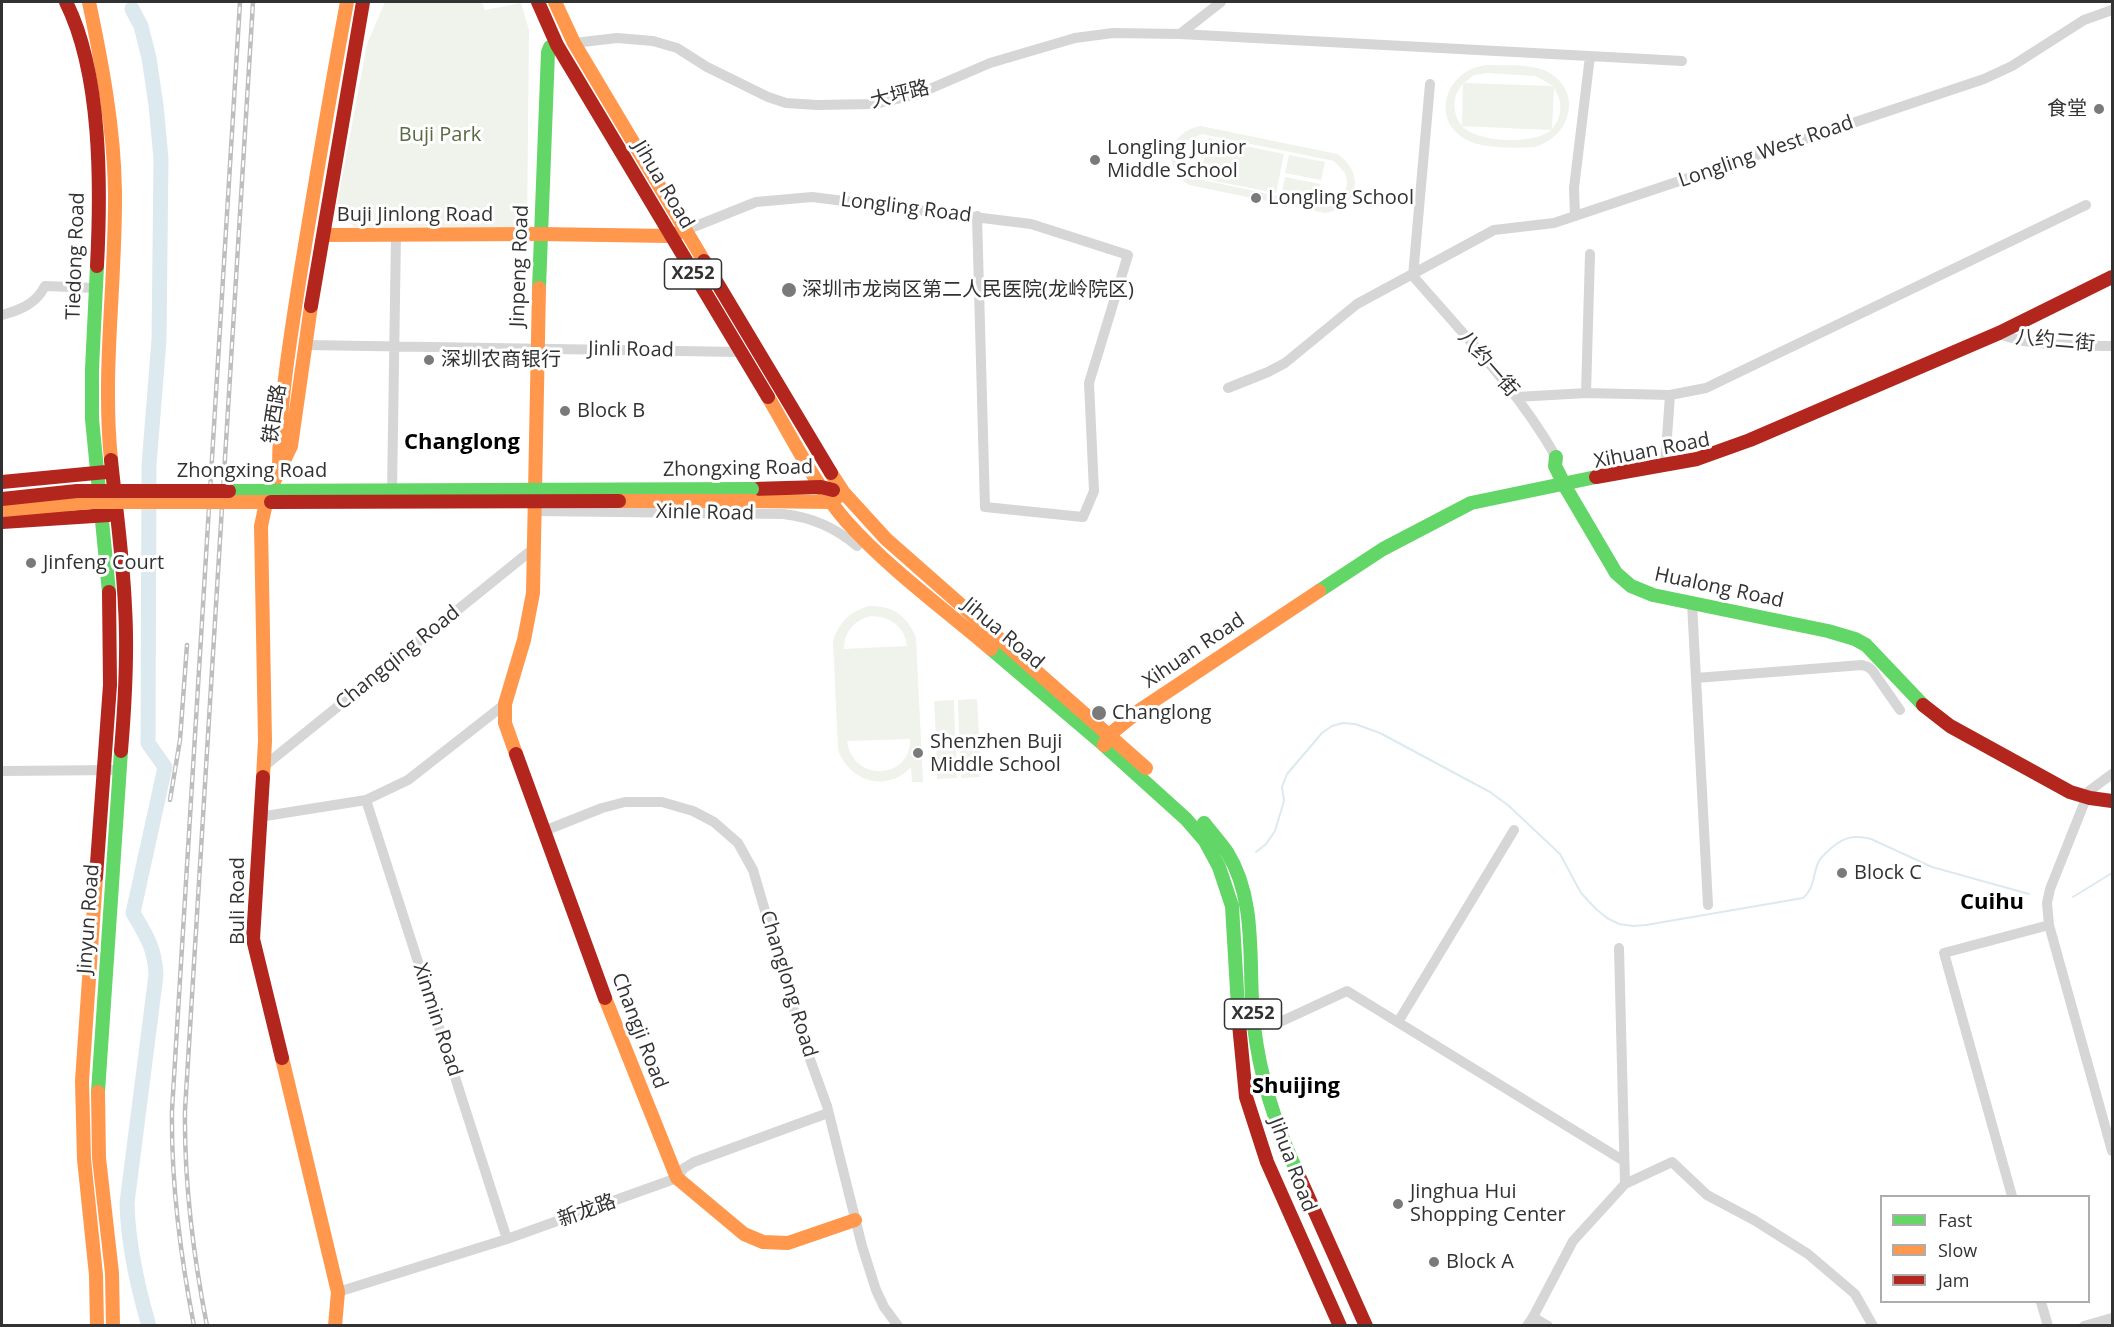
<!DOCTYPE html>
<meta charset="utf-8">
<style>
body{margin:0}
#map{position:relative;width:2114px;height:1327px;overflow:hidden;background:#fff;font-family:"Open Sans",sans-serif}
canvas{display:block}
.frame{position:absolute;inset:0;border:3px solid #323232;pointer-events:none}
.legend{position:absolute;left:1880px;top:1195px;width:210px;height:108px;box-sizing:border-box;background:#fff;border:2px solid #adadad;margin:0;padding:8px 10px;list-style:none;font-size:18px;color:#323232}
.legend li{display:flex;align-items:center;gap:12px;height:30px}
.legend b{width:30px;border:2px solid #adadad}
</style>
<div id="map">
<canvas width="2114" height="1327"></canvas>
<div class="frame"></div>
<ul class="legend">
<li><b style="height:8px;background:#63d668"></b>Fast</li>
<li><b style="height:8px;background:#ff974d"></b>Slow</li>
<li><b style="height:8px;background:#b3261e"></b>Jam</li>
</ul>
</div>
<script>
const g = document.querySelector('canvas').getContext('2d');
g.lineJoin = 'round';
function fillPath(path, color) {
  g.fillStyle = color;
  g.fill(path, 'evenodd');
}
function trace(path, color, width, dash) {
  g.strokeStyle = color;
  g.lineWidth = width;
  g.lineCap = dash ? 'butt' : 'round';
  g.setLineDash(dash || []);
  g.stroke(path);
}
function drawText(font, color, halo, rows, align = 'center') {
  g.font = font + ' "Open Sans","Noto Sans SC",sans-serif';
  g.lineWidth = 6;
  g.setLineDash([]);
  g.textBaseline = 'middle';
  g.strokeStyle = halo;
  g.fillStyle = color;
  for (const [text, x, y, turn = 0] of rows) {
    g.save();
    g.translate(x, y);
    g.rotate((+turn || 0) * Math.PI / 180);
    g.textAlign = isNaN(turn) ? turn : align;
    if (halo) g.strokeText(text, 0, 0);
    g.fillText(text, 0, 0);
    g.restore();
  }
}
fillPath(new Path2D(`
 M385,2h97l3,8 36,-7 8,27 -2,197h-173l-18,-17 31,-166z
 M1488,65c18,1 43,-2 60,7 36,20 22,65 -13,75 -18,1 -52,2 -68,-7 -39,-21 -20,-72 21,-75zM1488,73l48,3 17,10 -89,-3 10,-8zM1463,84l-1,40 -1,1c-9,-13 -9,-30 2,-41zM1554,88c9,13 9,28 -2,41zM1462,126l88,4h1c-17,15 -74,13 -89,-4z
 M1201,126l136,28c29,18 21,54 -12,59l-136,-28c-28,-17 -21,-54 12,-59zM1202,134l132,27 11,12c6,16 -3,30 -20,33l-132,-28c-15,-9 -17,-24 -6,-37z
 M1208,138l76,16 -8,39 -76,-15z
 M1289,155l36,7 -4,18 -36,-7z
 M1285,177l35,7 -3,18 -36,-7z
 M869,606c23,-1 39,10 47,32l7,144h-11l-1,-15c-24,26 -61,15 -73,-17l-5,-109c6,-19 17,-30 36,-35zM871,616c19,0 34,11 36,30l-63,3c0,-17 10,-29 27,-33zM910,739c2,40 -57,45 -63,2z
 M977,699l2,37h-20l-1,-36z
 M954,700l1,37h-19l-2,-36z
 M979,741l1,36 -19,1 -2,-36z
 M956,742l1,36 -20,1 -1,-36z`), '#f0f2ec');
trace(new Path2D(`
 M1256,852l10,-8 9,-13 9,-30 -2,-14 5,-13 35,-41 10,-7 11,-3 12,1 25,9 110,59 19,14 51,48 21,39 15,16 11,9 12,6 14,2 13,-1 157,-27c11,-9 10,-23 15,-35 2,-5 6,-8 9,-11 14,-14 26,-18 44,-13l61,28 97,27
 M2073,897l39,-24`), '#dceaf0', 2);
trace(new Path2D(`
 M132,9l9,17 8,32 7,47 5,54 -2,181 -10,125 -1,278 17,24 -32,146c13,22 22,35 23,62l-29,228c1,42 10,82 22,123`), '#dceaf0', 15);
trace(new Path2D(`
 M1180,34l502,27
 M574,43l43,-5 36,3 24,7 30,19 61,30 18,6 31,2 57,-1 44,-10 72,-31 85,-25 38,-5 67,1 41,-32
 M1575,216l-1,-28 16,-132
 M686,230l70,-28 56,-5 219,27 97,31 -39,128 5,108 -11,26 -98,-10 -8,-291
 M1413,276c50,58 105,114 143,181
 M1413,276l17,-192
 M2,315c18,-5 34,-11 43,-29l50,2
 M1999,333c26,14 83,12 113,13
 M306,345l434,7
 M1228,388l40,-16 17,-9 72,-59 137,-74 60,-7 430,-144 28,-13 72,-46 28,-10
 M1586,393l4,-139
 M1517,397l69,-4 84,2 36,-7 380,-183
 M1665,465l5,-70
 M392,493l4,-259
 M534,511l249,3c28,3 53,14 74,32l8,-7
 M1692,603l16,302
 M1696,678l166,-13 6,2 4,3 28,40
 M263,767l270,-218
 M2,771l118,-1
 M2112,774l-23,17 -39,98 -3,14 2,22 63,226
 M366,800l141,439
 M259,817l107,-17 42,-20 97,-76
 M544,831l58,-23 23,-6h37l31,9 21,11 24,21 15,27 50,170 24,66 35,140 14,44 8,17 14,19
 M1619,948l6,236
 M1398,1022l116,-192
 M1249,1026l31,-4 67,-31 277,170
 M2012,1196l-68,-243 105,-28
 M338,1292l169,-53 170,-61 7,-10 10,-6 134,-49
 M2041,1302l7,24
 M1533,1317l15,9
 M1527,1326l6,-9 40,-76 52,-57 47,-22 35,33 47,25 54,34 47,40 18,32
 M2084,1326l28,-8`), '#d6d6d6', 10);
trace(new Path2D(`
 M97,266l-5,103v50l17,173
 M539,288l9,-236 2,-5 7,-2
 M1556,457l-1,9 11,22 50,85 15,13 22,9 175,36 27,8 11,6 57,60
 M1319,591l64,-42 88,-46 125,-26
 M991,649l113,96 82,74 19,22 14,26 13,39 7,118
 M1204,823c7,9 16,19 23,29 32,51 20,117 27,174 6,52 22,101 44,148
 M98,1092l23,-341`), '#63d668', 14);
trace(new Path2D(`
 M89,2c13,62 25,125 26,189 1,90 -13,179 -4,269
 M555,2l19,41 130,218
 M324,235l216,-1 130,2 10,-4
 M768,397c23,39 49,91 78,124 43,48 97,87 145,128
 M279,470c0,-65 11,-130 21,-194 15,-92 30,-183 47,-274
 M831,473l13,20 42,46 260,229
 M753,501l78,1 8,-6
 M1104,745l5,-10 31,-25 179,-119
 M516,754l-11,-31v-19l19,-64 9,-47 6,-305
 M263,777l2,-36 -4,-215 7,-32 23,-48 20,-140
 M96,877l-14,204 2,78 12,116 1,51
 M605,998l72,180 67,56 19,8 25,1 67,-23
 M282,1058l56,234 -3,34
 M98,1092l1,66 13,115 1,53`), '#ff974d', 14);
trace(new Path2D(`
 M66,2c36,72 35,185 31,264
 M538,2l19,43 211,352
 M704,261l127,212
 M311,306l52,-304
 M111,460c5,49 12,98 14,147 3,48 0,96 -4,144
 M1596,477l101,-18 53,-19 249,-107 113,-56
 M2,482l104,-10
 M752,489l69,-2 12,3
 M2,522l107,-7
 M1923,705l27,21 120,66 20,6 22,3
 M516,754l89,244
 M263,777l-10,162 29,119
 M96,877l14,-192 -1,-93
 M1239,1024l7,73 21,65 73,164
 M1298,1174l68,152`), '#b3261e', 14);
const rail = new Path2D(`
 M170,800l10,-60 7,-95
 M194,1326c-14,-72 -23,-143 -22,-216l68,-1108
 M207,1326c-14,-72 -23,-143 -22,-216l68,-1108`);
trace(rail, '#bebebe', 4.5);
trace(rail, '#fff', 2, [7]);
trace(new Path2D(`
 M229,491l523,-2`), '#63d668', 14);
trace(new Path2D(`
 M619,501h134
 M2,510l90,-8h179`), '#ff974d', 14);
trace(new Path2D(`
 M2,499l75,-8h152
 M271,502l348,-1`), '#b3261e', 14);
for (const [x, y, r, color] of [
 [2099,109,6,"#7a7a7a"],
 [1095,160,6,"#7a7a7a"],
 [1256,198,6,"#7a7a7a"],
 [789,290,8,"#7a7a7a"],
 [429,360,6,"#7a7a7a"],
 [565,411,6,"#7a7a7a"],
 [31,563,6,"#7a7a7a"],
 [1099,713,8,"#7a7a7a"],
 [918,753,6,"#7a7a7a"],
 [1842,873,6,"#7a7a7a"],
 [1398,1204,6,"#7a7a7a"],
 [1434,1262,6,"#7a7a7a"]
]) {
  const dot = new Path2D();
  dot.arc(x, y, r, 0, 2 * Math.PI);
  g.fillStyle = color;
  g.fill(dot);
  trace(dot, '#fff', 2);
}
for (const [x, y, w] of [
 [693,274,57],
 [1253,1014,57]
]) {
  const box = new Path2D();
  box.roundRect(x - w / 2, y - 15, w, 30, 4.5);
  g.fillStyle = '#fff';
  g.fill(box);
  trace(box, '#323232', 1.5);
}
drawText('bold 18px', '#323232', null, [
 ["X252",693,274],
 ["X252",1253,1014]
]);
drawText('20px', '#323232', '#fff', [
 ["大坪路",900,95,-14],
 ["Longling West Road",1766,152,-19],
 ["Jihua Road",663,185,59],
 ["Longling Road",906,208,7],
 ["Buji Jinlong Road",415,215],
 ["Tiedong Road",76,256,-88],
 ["Jinpeng Road",520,266,-88],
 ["八约二街",2055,341,5],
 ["Jinli Road",631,350,1],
 ["八约一街",1488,364,49],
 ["铁西路",275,414,-81],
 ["Xihuan Road",1652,451,-11],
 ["Zhongxing Road",738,469,-1],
 ["Zhongxing Road",252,471],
 ["Xinle Road",705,513,1],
 ["Hualong Road",1719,588,12],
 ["Jihua Road",1003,634,40],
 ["Xihuan Road",1194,651,-34],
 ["Changqing Road",398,658,-39],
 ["Buli Road",238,901,-90],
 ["Jinyun Road",89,919,-86],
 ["Changlong Road",788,984,73],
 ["Xinmin Road",437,1020,72],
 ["Changji Road",639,1031,69],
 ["Jihua Road",1292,1165,69],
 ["新龙路",587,1211,-20]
]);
drawText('20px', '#323232', '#fff', [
 ["食堂",2087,109,"right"],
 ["Longling Junior",1107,148],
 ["Middle School",1107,171],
 ["Longling School",1268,198],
 ["深圳市龙岗区第二人民医院(龙岭院区)",802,290],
 ["深圳农商银行",441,360],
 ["Block B",577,411],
 ["Jinfeng Court",43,563],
 ["Changlong",1112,713],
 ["Shenzhen Buji",930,742],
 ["Middle School",930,765],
 ["Block C",1854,873],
 ["Jinghua Hui",1410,1192],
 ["Shopping Center",1410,1215],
 ["Block A",1446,1262]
], 'left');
drawText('20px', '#596b42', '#fff', [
 ["Buji Park",440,135]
]);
drawText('bold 22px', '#000', '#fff', [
 ["Changlong",462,443],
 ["Cuihu",1992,903],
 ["Shuijing",1296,1087]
]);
</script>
